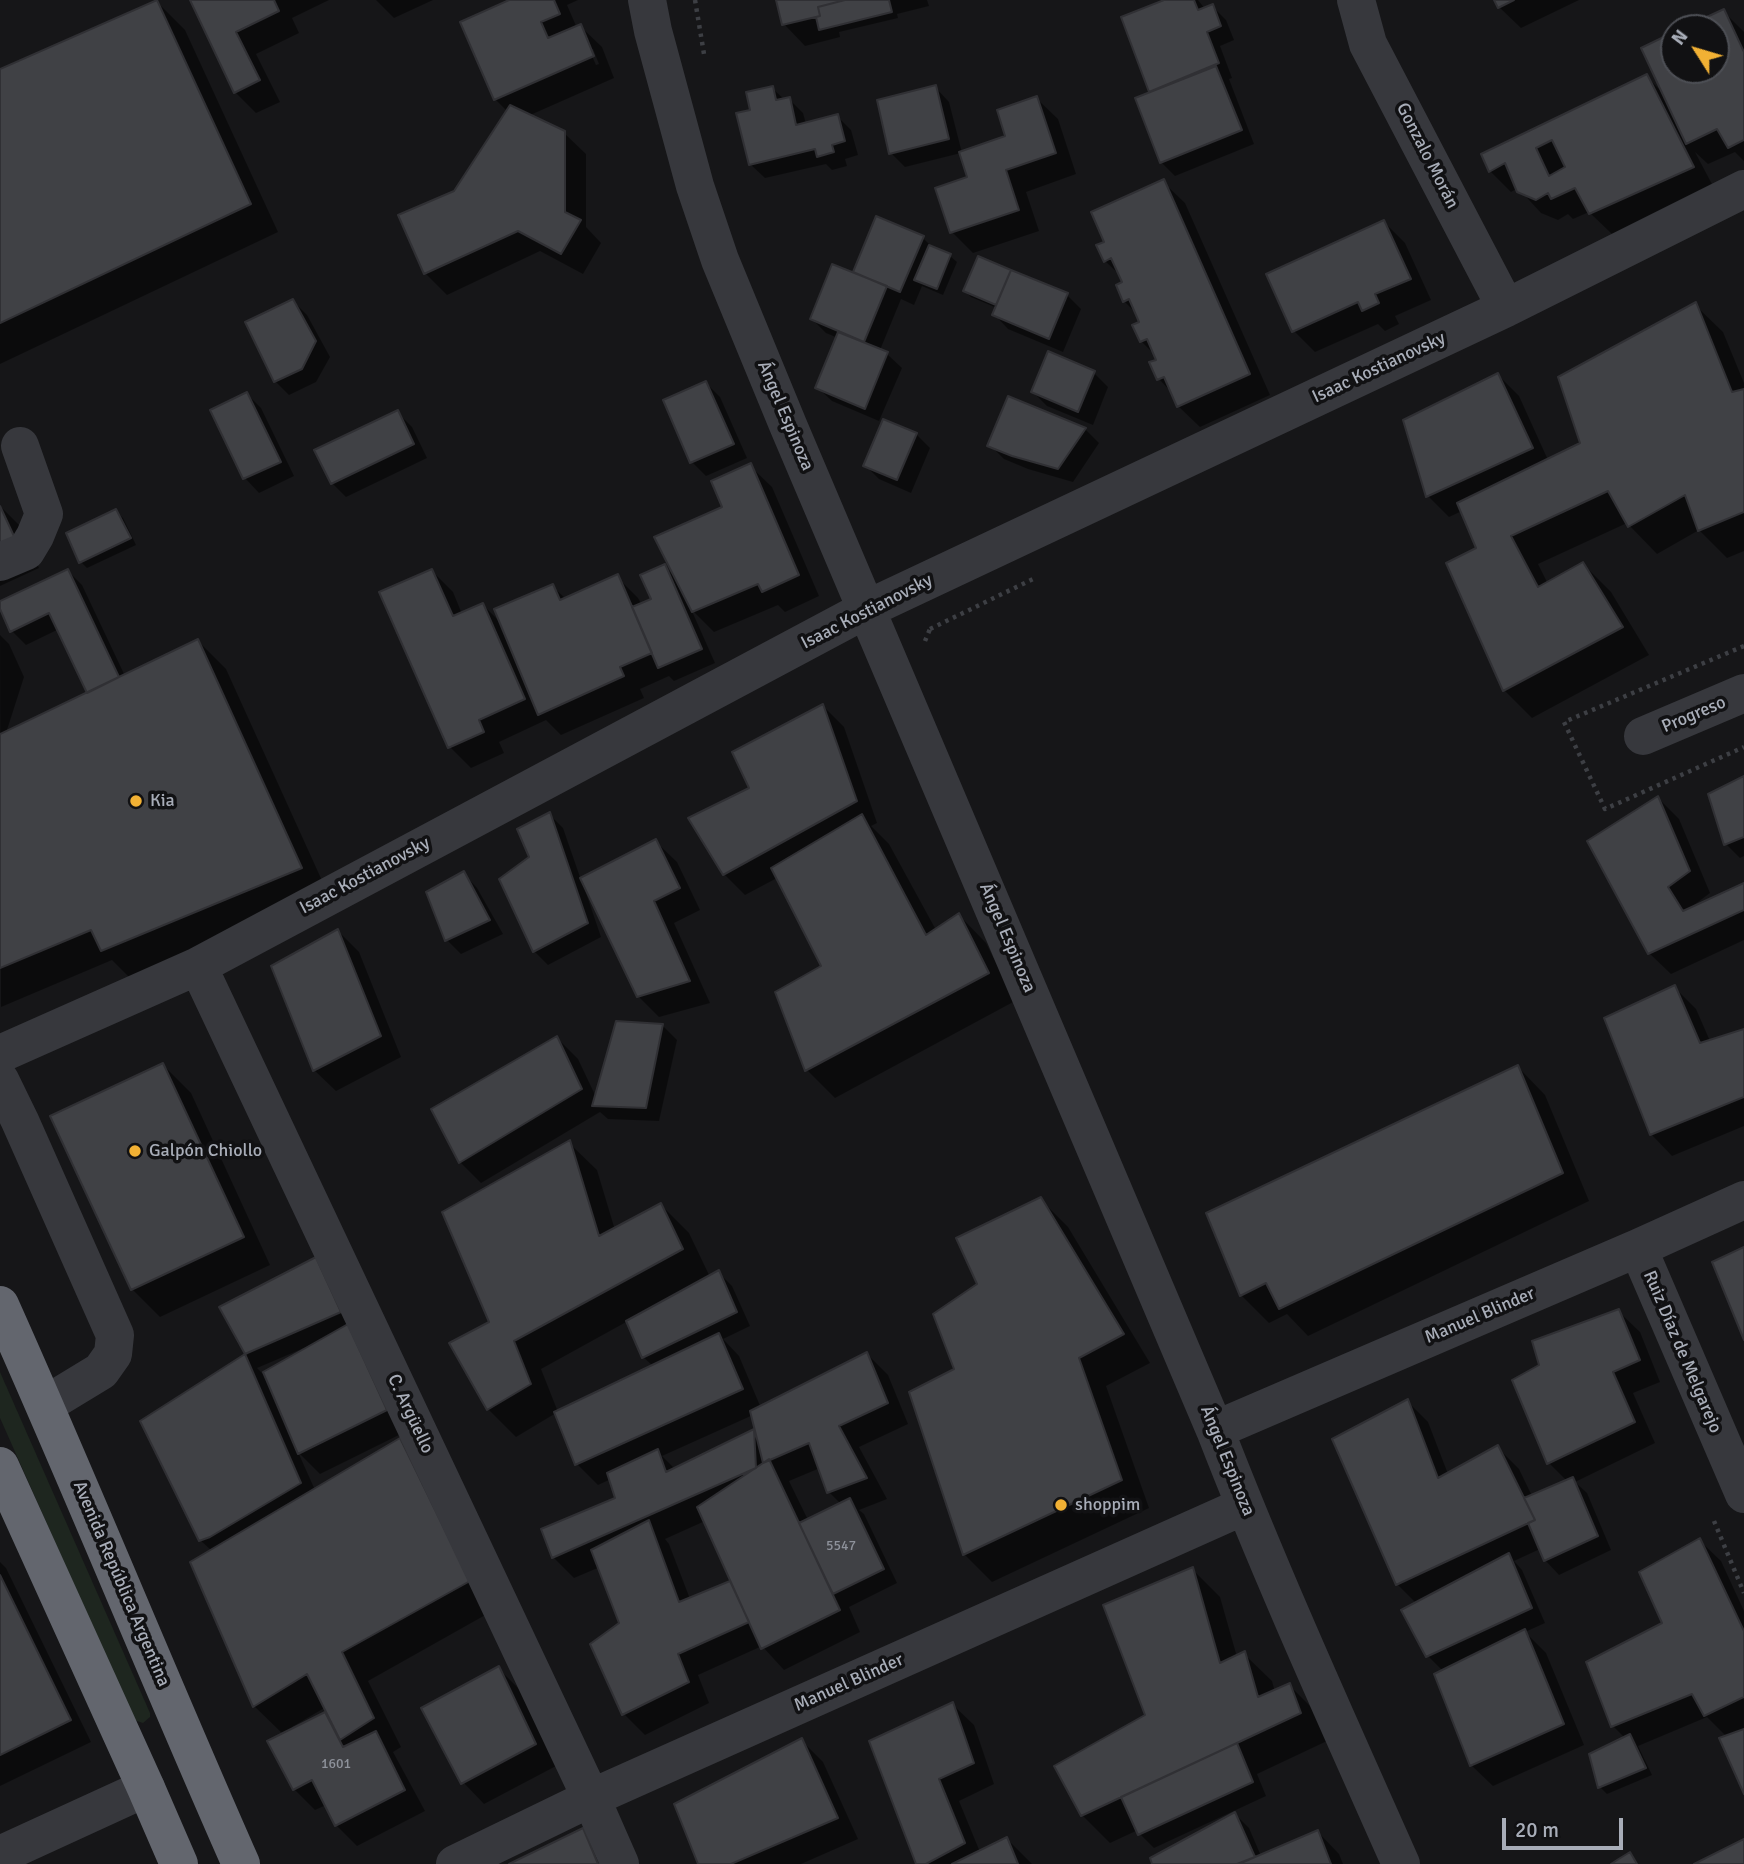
<!DOCTYPE html>
<meta charset="utf-8">
<style>
body{margin:0}
#map{position:relative;width:1744px;height:1864px;overflow:hidden;background:#161618;font-family:Signika,sans-serif}
canvas{display:block}
.north{position:absolute;left:1660px;top:14px;width:70px;height:70px;box-sizing:border-box;background:#111113;border:2px solid #4d4f55;border-radius:50%;rotate:307deg;font-size:19px;font-weight:700;line-height:28px;text-align:center;color:#a8adb8}
.north::after{content:'';display:block;margin:auto;width:24px;height:32px;background:#f2b134;clip-path:polygon(50% 0,100% 100%,50% 72%,0 100%)}
.scale{position:absolute;left:1502px;top:1818px;width:121px;height:32px;box-sizing:border-box;border:4px solid #a8adb8;border-top:0;padding-left:9px;font-size:21px;line-height:24px;white-space:nowrap;color:#a8adb8;-webkit-text-stroke:5px #111113;paint-order:stroke}
</style>
<div id="map">
<canvas width="1744" height="1864"></canvas>
<div class="north">N</div>
<div class="scale">20 m</div>
</div>
<script>
const g = document.querySelector('canvas').getContext('2d');
g.lineJoin = 'round';
function fillPath(path, color) {
  g.fillStyle = color;
  g.fill(path, 'evenodd');
}
function trace(path, color, width, dash) {
  g.strokeStyle = color;
  g.lineWidth = width;
  g.lineCap = dash ? 'butt' : 'round';
  g.setLineDash(dash || []);
  g.stroke(path);
}
function drawText(font, color, halo, rows, align = 'center') {
  g.font = font + ' Signika,sans-serif';
  g.lineWidth = 7;
  g.setLineDash([]);
  g.textBaseline = 'middle';
  g.strokeStyle = halo;
  g.fillStyle = color;
  for (const [text, x, y, turn = 0] of rows) {
    g.save();
    g.translate(x, y);
    g.rotate((+turn || 0) * Math.PI / 180);
    g.textAlign = isNaN(turn) ? turn : align;
    if (halo) g.strokeText(text, 0, 0);
    g.fillText(text, 0, 0);
    g.restore();
  }
}
fillPath(new Path2D(`
 M0,1372l150,341v4l-7,6 -9,-3 -134,-302z`), '#1e261f');
fillPath(new Path2D(`
 M192,0h137l-37,18 7,15 -43,21 24,48 -24,11 -21,-21z
 M376,0h57l-39,18z
 M513,0h65l-11,5 10,23 3,-2 22,21 12,31 -86,38 36,17 22,21v73l15,16 -18,31 -43,-23 -93,44 -22,-22 -25,-57 56,-24 52,-80 -13,-13 -33,-77zM589,49h4l6,15 -3,1z
 M778,0h149l2,6 -32,8 1,4 -59,14 1,5 -35,9 -21,-22z
 M1169,0h29l7,9 7,-3 14,14 8,20 -14,6 12,32 -3,1 25,65 -79,32 -14,-14 -9,-69 -29,-75z
 M1496,0h83l-58,28 -22,-21z
 M157,2l28,28 93,202 -278,132v-293z
 M1723,11l21,21v129l-9,-9 -27,12 -13,-12 19,36 -102,46 -23,-22 -16,7 -5,-5 -10,6 -17,-7 -23,-25 -7,4 -21,-21 156,-95 17,17 11,-59v36h42v-42h-28z
 M935,87l14,15 13,51 46,-16 28,-39 22,21 18,55 -50,18 13,39 -66,22 -21,-21 18,-54 -9,-25 -56,14 -14,-14z
 M772,88l13,12 4,-1 14,14 3,11 31,-8 14,14 7,25 -13,4 2,7 -15,4 -6,-6 -61,14 -15,-14 2,-53z
 M1163,182l22,21 85,192 -70,32 -22,-21 -6,-13 -13,-14 -1,-19 -2,-4 -15,-15 -7,-15 8,-3 -4,-8 -14,-14 1,-18 -3,-6 -17,-16 1,-18z
 M877,218l46,20 12,12 15,6 7,6 -14,33 -21,-9 -8,19 -13,-6 -21,51 7,4 15,14 -23,53 -47,-20 -15,-14 21,-49 -12,-5 -14,-14 42,-44z
 M1384,222l21,21 26,57 -36,16 4,8 -14,7 -7,-7 -63,28 -21,-21z
 M979,258l88,37 14,14 -18,43 -55,-23 -14,-15 3,-6 -26,-11 -6,-6z
 M293,301l14,14 23,42 -14,25 -27,13 -14,-14z
 M1695,305l28,27 21,51v168l-17,7 -28,-28 -42,24 -30,-31 -89,41 10,20 35,-20 28,28 38,63 -117,63 -28,-28 -26,-141 -16,-38 -13,6 -21,-21 -23,-75 93,-46 21,21 29,64 34,-16z
 M1094,373l14,14 -15,38 -46,-19 -14,-14z
 M706,383l14,14 27,61 -41,18 -14,-14z
 M247,394l14,14 33,68 -35,17 -14,-15 -33,-67z
 M1009,398l76,31 14,14 -26,39 -45,-13 -24,-10 -14,-14z
 M398,413l14,14 15,31 -81,39 -14,-14z
 M916,434l14,14 -19,45 -32,-14 -14,-14z
 M750,466l22,21 47,109 -34,16 -7,-7 -64,27 -23,-23 24,54 -41,18 -5,-5 -29,13 4,9 -83,37 -15,-15 -47,22 5,11 -33,15 -21,-21 -18,-176 21,21 9,22 21,-9 19,19 50,-38 14,13 51,-22 21,21 4,7 11,-5 11,-34 11,11 50,-69z
 M0,506l19,19 20,43 -39,18z
 M116,511l7,7 13,27 -49,23 -6,-6z
 M68,571l14,14 43,91 73,-35 28,28 103,227 -199,82 -18,-18 -111,47 -1,-372 9,9 15,33 -18,56 83,-40 -30,-64 -33,16 -14,-14 -12,-28z
 M823,706l21,21 33,96 -6,3 18,18 47,86 23,-15 27,28 29,58 -180,97 -28,-28 17,-103 -47,-89 -32,17 -21,-21 28,-85z
 M1744,777v79l-4,2 -14,-14z
 M1658,798l21,21 31,74 -20,15 1,1 53,-24v55l-73,34 -22,-21z
 M549,814l14,14 18,52 74,-39 22,21 23,48 -26,13 36,80 -51,14 -21,-21 -52,-110 -2,1 17,50 -53,28 -14,-14 -3,-93z
 M463,873l14,15 26,46 -42,20 -14,-14 -19,-47z
 M338,931l21,21 42,105 -65,34 -22,-21 -41,-103z
 M1675,988l21,21 14,32 34,-10v95l-72,30 -21,-22z
 M663,1026l14,14 -18,81 -51,-2 -8,-7 -119,71 -21,-21 97,-124 21,21 18,38z
 M163,1065l28,28 79,172 -110,52 -28,-28z
 M1518,1067l27,28 44,106 -281,135 -21,-22 -18,9 -28,-28z
 M569,1143l28,27 18,60 46,-25 28,28 21,44 8,-5 14,14 18,40 -27,13 16,17 22,52 106,-54 21,21 20,49 -49,23 28,52 -28,11 5,4 33,69 -48,24 11,25 -76,38 -22,-24 -64,29 11,28 -64,32 -21,-21 -3,-90 -21,-57 -26,11 -21,-21 65,-58 -7,-20 -13,6 -21,-21 -21,-51 -40,24 -28,-28 4,-86zM628,1321l15,36 10,9 -95,46 -17,-43zM753,1415l3,15 -81,39 -13,-13zM820,1468l9,24 12,12 -33,16 -19,-39zM705,1521l28,61 -43,17 -21,-55 -4,-5z
 M1040,1199l28,28 82,136 -44,23 43,122 -157,74 -28,-28 -8,-185 24,-84z
 M315,1259l92,172 -87,43 -22,-22 17,38 113,-22 68,141 -128,72 33,66 -8,5 32,59 -68,35 -21,-21 -10,-20 -11,5 -21,-21 -10,-54 -30,-29 -42,-155 -12,-11 -58,-119 106,-67 -26,-46zM304,1348l1,3 -42,23 -6,-6zM326,1707l5,13 -6,-6 -32,16 -1,-3z
 M1618,1311l22,21 20,50 -27,11 22,50 -80,39 12,11 24,57 -52,25 -14,-15 -5,-11 -26,12 8,9 23,53 -20,9 21,21 38,92 -91,41 -22,-21 -28,-94 -15,-15 -11,-52 -20,-20 10,-183 21,21 20,52 49,-27 22,22 13,27 35,-15 -18,-18 -7,-97z
 M1699,1540l22,21 23,50v178l-17,-52 -20,-20 -69,29 14,29 -45,19 -7,-7 -9,-32 34,-17 -12,-12 52,-102z
 M0,1562l6,6 85,174 -91,44z
 M1192,1569l28,28 17,60 7,-3 28,27 3,11 14,-7 28,28 10,28 -70,33 9,22 -112,52 -14,-14 -2,-4 -28,13 -28,-28 65,-99z
 M499,1669l21,21 36,76 -72,38 -21,-22z
 M952,1704l22,21 20,59 -35,17 21,51 27,-13 25,25h-114z
 M802,1741l21,21 35,77 -57,25h-101z
 M1235,1814l14,14 12,28 57,-24 21,22 4,10h-189z`), '#0007');
const building = new Path2D(`
 M157,0l94,204 -251,119v-254z
 M190,0h84l5,11 -43,21 24,48 -26,13z
 M509,0h45l6,14 -19,8 7,16 33,-14 13,32 -100,44 -34,-78z
 M776,0h69l-27,7 2,9 -38,9z
 M845,0h44l3,12 -73,18 -3,-13 4,-1 -2,-9z
 M1164,0h30l4,10 15,-6 8,22 -14,6 12,31 -70,29 -28,-75z
 M1494,0h20l-16,8z
 M1724,9l20,43v88l-16,8 -11,-19 -31,15 -45,-96 33,-16v38h42v-42h-33z
 M1216,66l26,64 -82,33 -25,-65z
 M1647,74l47,93 -105,47 -14,-26 -24,11 -3,-6 -12,7 -19,-8 -12,-29 -16,9 -8,-18zM1552,140l13,27 -16,9 -13,-28z
 M936,85l13,54 -60,15 -12,-54z
 M773,86l3,14 14,-3 6,28 42,-11 7,27 -13,4 2,7 -17,5 -2,-8 -66,16 -13,-52 14,-3 -4,-18z
 M1037,96l19,57 -50,17 13,40 -69,23 -15,-45 32,-11 -8,-25 46,-16 -8,-26z
 M510,105l55,26v81l16,8 -20,34 -43,-23 -94,43 -26,-59 56,-24z
 M1164,179l86,195 -73,33 -13,-30 -7,3 -8,-18 7,-2 -9,-21 -7,3 -8,-17 7,-3 -10,-23 -6,3 -7,-17 6,-3 -11,-24 -7,4 -8,-17 8,-3 -13,-30z
 M876,216l48,20 -24,56 -47,-20z
 M1384,220l27,59 -36,15 4,9 -17,8 -4,-9 -66,30 -26,-58z
 M929,245l22,9 -14,35 -23,-9z
 M978,256l33,14 -15,35 -33,-14z
 M832,264l55,22 -23,56 -54,-23z
 M1011,270l57,23 -19,46 -57,-24z
 M293,299l23,42 -14,28 -28,13 -29,-60z
 M1696,302l36,90 12,-3v123l-46,19 -13,-36 -57,32 -20,-36 -97,45 27,51 45,-25 40,65 -120,64 -57,-128 30,-15 -19,-45 123,-60 -22,-66z
 M838,332l50,20 -23,57 -50,-21z
 M1048,351l47,20 -17,41 -47,-20z
 M1498,373l35,75 -107,49 -23,-77z
 M706,381l28,63 -44,19 -27,-63z
 M247,392l34,70 -38,17 -33,-69z
 M1008,396l78,32 -28,41 -46,-13 -25,-10z
 M398,410l16,34 -83,40 -17,-34z
 M883,419l34,14 -20,47 -34,-14z
 M751,463l48,112 -37,17 -4,-8 -66,28 -38,-75 68,-30 -11,-26z
 M0,506l19,41 -19,9z
 M116,509l15,29 -52,25 -13,-30z
 M665,564l37,85 -44,19 -26,-61 19,-8 -11,-24z
 M68,569l51,108 -32,16 -38,-80 -39,19 -10,-23v-8z
 M432,569l21,47 30,-13 42,96 -46,21 5,12 -36,16 -69,-156z
 M618,574l34,79 -32,14 4,9 -86,39 -44,-106 59,-25 7,16z
 M198,639l104,229 -201,83 -10,-21 -91,38v-234z
 M823,704l34,97 -134,74 -35,-57 61,-30 -17,-36z
 M1744,776v61l-20,8 -16,-51z
 M1658,796l32,75 -22,16 15,24 61,-28v27l-96,44 -61,-113z
 M550,812l38,111 -55,29 -34,-73 30,-22 -12,-28z
 M862,814l64,121 33,-22 30,60 -184,98 -30,-79 46,-26 -50,-98z
 M656,839l24,49 -26,13 36,80 -53,16 -57,-119z
 M464,871l26,49 -45,21 -19,-49z
 M338,929l43,107 -68,35 -42,-105z
 M1675,985l25,58 44,-14v68l-94,38 -46,-117z
 M616,1021l47,3 -17,84 -54,-2z
 M557,1036l25,53 -123,74 -28,-54z
 M163,1063l81,174 -113,53 -81,-174z
 M1518,1065l45,108 -284,136 -13,-26 -26,13 -34,-83z
 M570,1140l29,96 62,-33 22,46 -169,92 17,43 -44,26 -38,-67 40,-21 -47,-110z
 M1041,1197l83,137 -45,24 43,122 -159,75 -54,-163 45,-23 -21,-55 44,-30 -21,-46z
 M1744,1247v93l-32,-78z
 M316,1257l25,55 -96,42 -26,-47z
 M719,1270l18,42 -95,46 -16,-37z
 M1619,1309l21,51 -27,12 22,50 -88,42 -35,-84 27,-15 -7,-24z
 M348,1324l39,86 -89,44 -35,-82z
 M719,1333l24,56 -168,76 -21,-53z
 M867,1352l21,51 -49,23 28,52 -40,15 -18,-50 -46,20 -13,-52z
 M245,1354l56,129 -91,54 -11,4 -59,-120z
 M1408,1399l30,79 60,-33 37,75 -139,65 -64,-146z
 M754,1429l2,39 -204,90 -11,-29 74,-31 -8,-25 51,-24 8,23z
 M400,1438l70,143 -128,71 32,66 -34,22 -33,-66 -54,33 -63,-145z
 M769,1459l71,151 -79,39 -64,-142z
 M1573,1477l25,59 -54,25 -16,-38 7,-3 -11,-22z
 M850,1498l34,71 -51,25 -34,-71z
 M649,1520l30,82 51,-21 19,41 -71,32 11,28 -67,33 -32,-71 29,-21 -28,-73z
 M1700,1538l44,93v66l-40,19 -12,-22 -81,33 -25,-65 76,-39 -23,-51z
 M1509,1553l23,55 -106,49 -25,-47z
 M1193,1567l27,96 25,-12 13,46 32,-14 11,30 -220,103 -27,-50 91,-51 -42,-110z
 M0,1575l71,145 -71,35z
 M1525,1629l39,95 -94,42 -36,-92z
 M499,1666l37,78 -75,40 -40,-76z
 M953,1702l21,61 -35,16 26,64 -39,21h-10l-47,-123z
 M325,1712l18,35 33,-16 29,59 -70,36 -23,-46 -19,10 -26,-49z
 M1744,1729v65l-25,-56z
 M1630,1734l16,34 -48,20 -9,-34z
 M802,1738l36,80 -107,46h-33l-24,-60z
 M1237,1743l16,39 -115,53 -17,-38z
 M1235,1812l20,45 -16,7h-87l-2,-6z
 M583,1828l15,36h-89z
 M1318,1830l13,34h-94l18,-7z
 M1007,1837l11,27h-66z
 M1744,1839v25h-50z
 M1630,1852l7,12h-26l6,-4z`);
fillPath(building, '#404145');
trace(building, '#303034', 2);
trace(new Path2D(`
 M695,0l9,54
 M930,629l103,-50
 M925,641l5,-12
 M1744,646l-180,76 41,87 139,-62
 M1714,1521l30,72`), '#3d3f44', 4.5, [3.5, 5]);
trace(new Path2D(`
 M647,0l6,31 42,155 25,74 68,165 427,1005c57,147 122,290 186,434
 M1356,0l12,44 138,264
 M0,562l26,-11 9,-15 9,-22 -24,-68
 M1643,736l101,-43
 M198,966l393,832 29,66
 M0,1054l198,-88 669,-357 639,-301 238,-119
 M0,1080l20,41 95,214 -2,19 -12,17 -56,34
 M1638,1248l106,246
 M1215,1430l423,-182 106,-48
 M0,1855l146,-67
 M455,1864l136,-66 653,-292`), '#37383d', 38);
trace(new Path2D(`
 M0,1305c83,185 159,374 241,559
 M0,1466l146,322 33,76`), '#63666e', 38);
for (const [x, y, r, color] of [
 [136,801,7,"#f2b134"],
 [135,1151,7,"#f2b134"],
 [1061,1505,7,"#f2b134"]
]) {
  const dot = new Path2D();
  dot.arc(x, y, r, 0, 2 * Math.PI);
  g.fillStyle = color;
  g.fill(dot);
  trace(dot, '#111113', 2.5);
}
drawText('14px', '#8e929b', null, [
 ["5547",841,1546],
 ["1601",336,1764]
]);
drawText('18px', '#a8adb8', '#111113', [
 ["Gonzalo Morán",1427,156,63],
 ["Isaac Kostianovsky",1379,368,-25],
 ["Ángel Espinoza",785,416,67],
 ["Isaac Kostianovsky",867,612,-27],
 ["Progreso",1694,715,-23],
 ["Isaac Kostianovsky",365,876,-28],
 ["Ángel Espinoza",1007,938,67],
 ["Manuel Blinder",1480,1316,-23],
 ["Ruiz Díaz de Melgarejo",1682,1352,67],
 ["C. Argüello",410,1414,65],
 ["Ángel Espinoza",1227,1461,68],
 ["Avenida República Argentina",121,1584,67],
 ["Manuel Blinder",849,1683,-24]
]);
drawText('18px', '#a8adb8', '#111113', [
 ["Kia",150,801],
 ["Galpón Chiollo",149,1151],
 ["shoppim",1075,1505]
], 'left');
</script>
